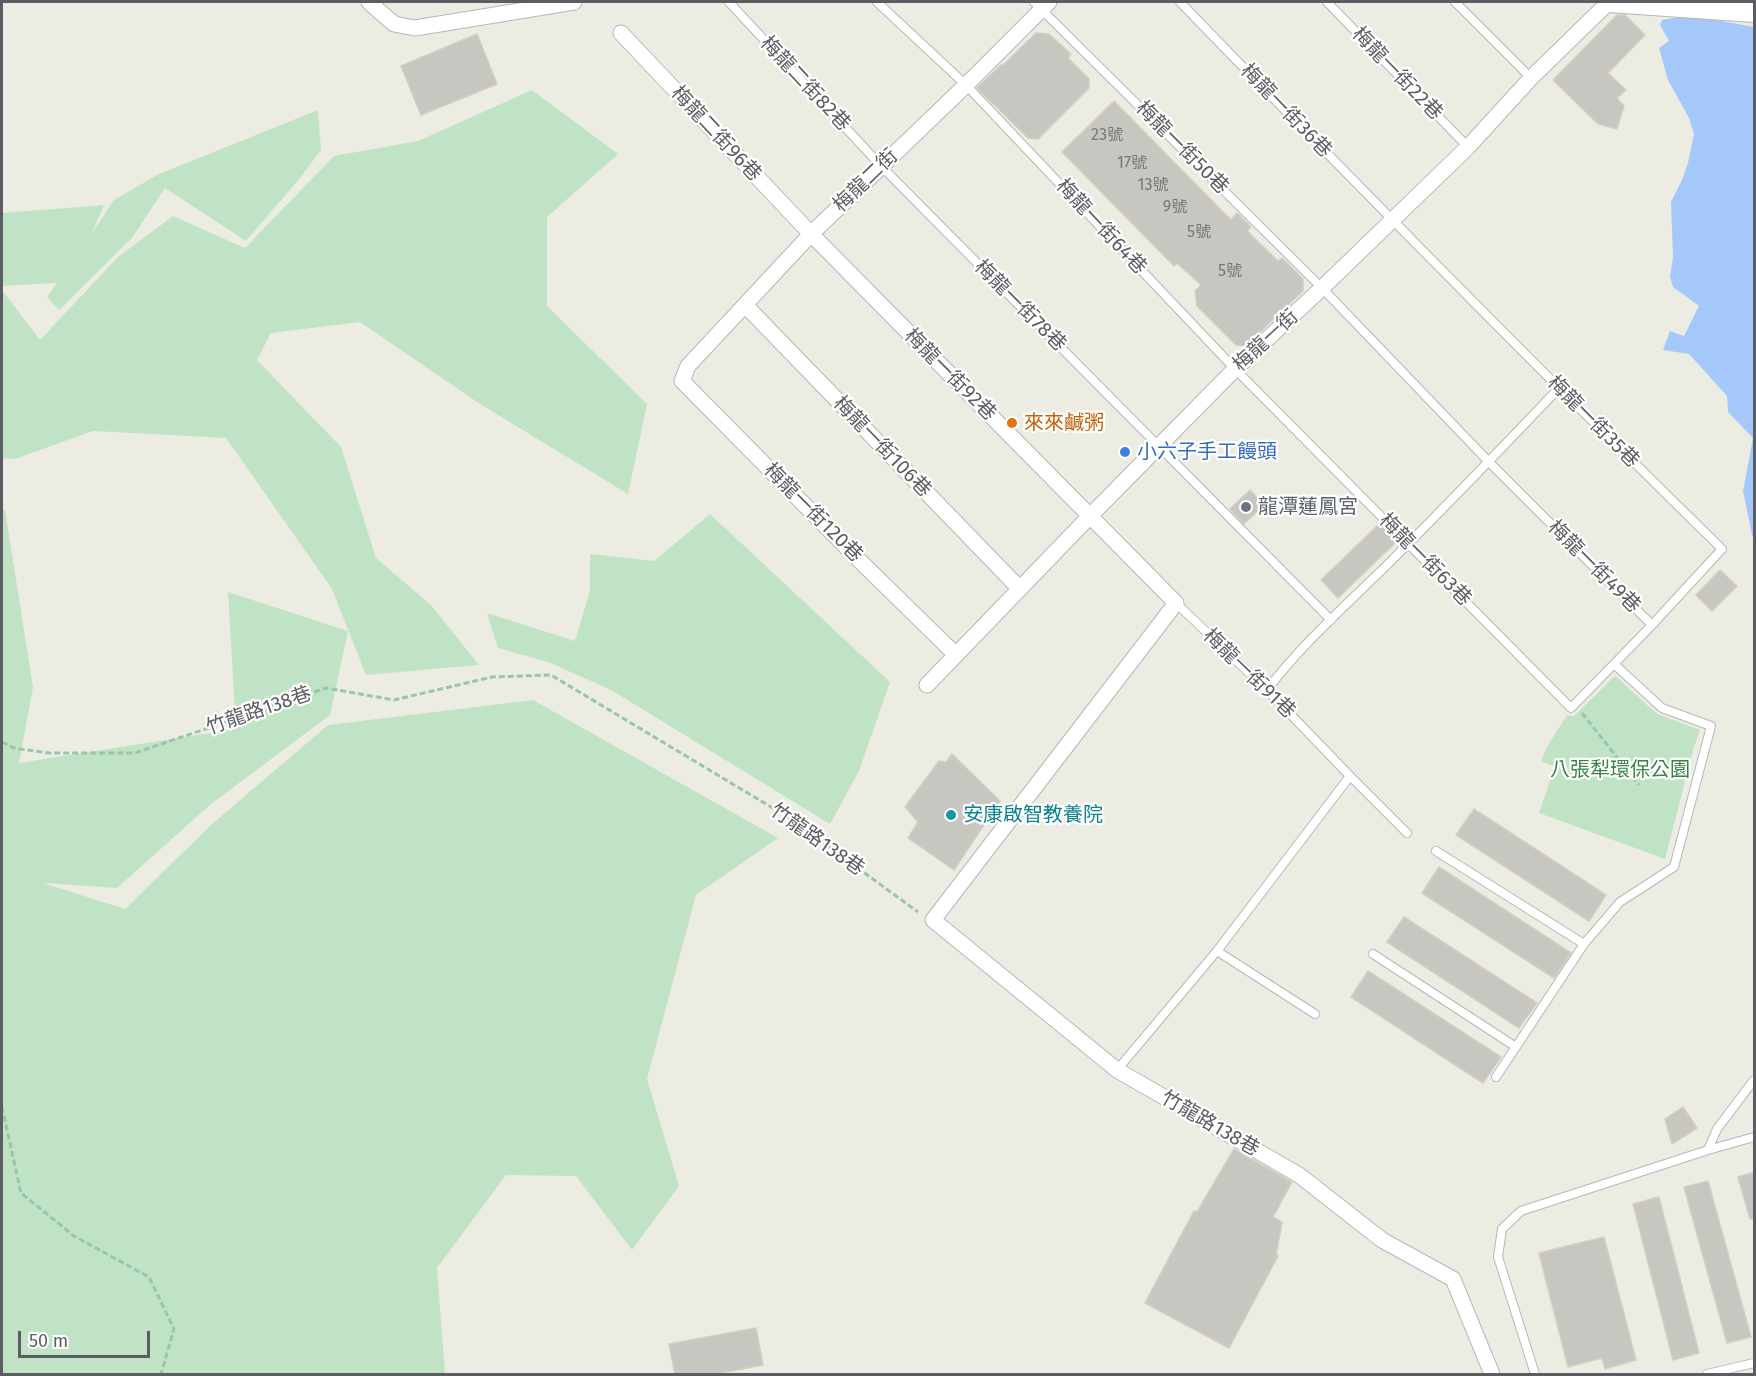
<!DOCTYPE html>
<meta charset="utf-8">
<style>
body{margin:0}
#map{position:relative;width:1756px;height:1376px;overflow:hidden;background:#edece3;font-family:"Fira Sans",sans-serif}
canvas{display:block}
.frame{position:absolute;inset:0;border:3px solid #5b5d63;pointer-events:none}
.scale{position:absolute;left:18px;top:1331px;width:132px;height:27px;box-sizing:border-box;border:3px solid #5b5d63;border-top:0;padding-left:8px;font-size:18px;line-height:21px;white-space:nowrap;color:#5b5d63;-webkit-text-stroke:4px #fff;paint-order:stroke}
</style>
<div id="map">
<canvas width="1756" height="1376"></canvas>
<div class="frame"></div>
<div class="scale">50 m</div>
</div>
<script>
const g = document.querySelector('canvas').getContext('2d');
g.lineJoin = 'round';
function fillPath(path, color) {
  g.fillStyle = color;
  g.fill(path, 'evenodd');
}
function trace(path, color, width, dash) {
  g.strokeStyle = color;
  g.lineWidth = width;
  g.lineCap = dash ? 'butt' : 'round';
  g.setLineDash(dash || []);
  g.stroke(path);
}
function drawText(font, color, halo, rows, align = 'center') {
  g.font = font + ' "Fira Sans","Noto Sans TC",sans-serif';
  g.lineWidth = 4.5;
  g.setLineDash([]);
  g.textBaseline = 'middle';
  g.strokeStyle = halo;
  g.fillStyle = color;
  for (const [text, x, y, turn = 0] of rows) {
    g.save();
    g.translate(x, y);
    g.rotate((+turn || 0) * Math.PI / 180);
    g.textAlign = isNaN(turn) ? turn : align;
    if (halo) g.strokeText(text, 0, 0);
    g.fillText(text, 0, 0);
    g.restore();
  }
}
fillPath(new Path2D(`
 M532,90l86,64 -71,63v89l100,98 -19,90 -148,-90 -120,-82 -89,11 -14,27 84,87 35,111 55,47 48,60 -113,10 -34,-86 -106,-151 -133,-7 -78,28 -13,-1v-168l38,50 78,-83 55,-41 72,32 89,-92 84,-15z
 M318,110l3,40 -21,28 -54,63 -81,-53 -33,50 -73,72 -12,-13 10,-14 -55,3v-73l102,-8 -12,28 22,-33 45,-26z
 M2,509l3,1 28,177 -14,76 217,-34 -8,-137 120,39 -18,84 -119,89 -94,84 -74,-5 82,26 87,-85 116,-99 205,-25 245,138 -82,57 -49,184 32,107 -47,64 -56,-74 -70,-1 -69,93 8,106h-443z
 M710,514l180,168 -31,89 -29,53 -219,-134 -63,-28 -50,-14 -11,-35 88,28 15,-50v-37l64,7z
 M1615,676l42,38 43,16 -6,17 -29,112 -126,-46 16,-46 -14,-6 6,-14 20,-32 7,1z`), '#c0e3c6');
fillPath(new Path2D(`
 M1689,15l65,12v513l-2,-5 -9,-44 10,-53 -25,-26 -1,-16 -38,-42 -26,-4 7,-19 14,5 15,-30 -26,-19 -3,-10 3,-20 -2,-55 11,-22 6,-17 6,-29 -5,-16 -21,-38 -9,-32 10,-7 -9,-16 2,-5z`), '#a5c8fb');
const building = new Path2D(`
 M1617,15h8l20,20 -37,38 18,17 -9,8 7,8 -7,23 -19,-5 -45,-44z
 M1036,33l13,1 22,20 -3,4 21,21v9l-51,51 -10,-1 -51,-50 24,-23 1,1z
 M477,34l20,50 -76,31 -20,-49z
 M1114,101l117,119 6,-7 14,14 -4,4 31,30 4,-3 21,21v12l-58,55 -9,-1 -39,-39 -2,-15 6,-6 -24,-22 -3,3 -112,-114z
 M1250,490l14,15 -20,19 -14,-15z
 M1380,523l17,18 -59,57 -17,-18z
 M1720,570l17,16 -25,25 -16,-16z
 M952,754l48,47 -46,69 -46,-32 10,-16 -13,-15 34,-46 7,1z
 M1474,809l132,86 -17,26 -133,-86z
 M1439,867l132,86 -17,25 -132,-85z
 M1404,917l133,86 -18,25 -132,-86z
 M1368,971l133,86 -18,26 -132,-86z
 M1683,1107l14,21 -25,16 -7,-25z
 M1234,1149l58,33 -19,35 9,5 -6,33 2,1 -49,92 -84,-45 49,-92 3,1z
 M1755,1172v47h-5l-12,-42z
 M1708,1181l43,156 -24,6 -43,-156z
 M1659,1197l40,156 -26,7 -40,-156z
 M1604,1237l32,123 -31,9 -3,-11 -34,9 -29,-114z
 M756,1328l7,37 -48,9h-40l-6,-30z`);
fillPath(building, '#c8c6c0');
trace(building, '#d1cfc1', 1.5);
const service = new Path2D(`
 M729,2l152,164 450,454
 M877,2l89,83 269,284 336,339 43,-44
 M1034,2l288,286 167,174 163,163 -38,39 48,44 49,18 -37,141 -54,35 -36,42 -88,133
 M1180,2c178,184 358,367 542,547l-70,76
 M1327,2l141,145
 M1455,2l76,76
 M1176,603l91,87 83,86 57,57
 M1267,690c35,-46 79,-85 120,-125 58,-58 115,-117 171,-176
 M1436,851l148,93
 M1217,951l98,63
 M1373,954l143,93
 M1117,1070l100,-119 133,-175
 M1708,1150l46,-13
 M1535,1374l-37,-117 4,-28 19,-18 187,-61 9,-21 37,-49
 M1707,1374l47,-11`);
const minor = new Path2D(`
 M369,2l25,22 21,4 159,-26
 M621,33l190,201 365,369 -243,317 184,150 182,105 83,65 71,39 39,95
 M745,305l275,284
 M956,655l-96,-94 -178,-180 6,-15 123,-132 155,-149 83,-83
 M927,685l163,-169 145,-147 87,-81 146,-141 63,-69 78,-76`);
const tertiary = new Path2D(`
 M1609,2l145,10`);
trace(service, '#b5b7bc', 10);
trace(minor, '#b5b7bc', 17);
trace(tertiary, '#b5b7bc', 22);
trace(new Path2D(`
 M1582,713l57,72
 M2,742l12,6 35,5h86l191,-65 68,12 98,-23 59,-2 240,144 127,93
 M2,1107l19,86 53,43 75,41 25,52 -13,45`), '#9ac4ad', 3, [6, 3]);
trace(service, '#fff', 8);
trace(minor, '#fff', 15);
trace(tertiary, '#fff', 20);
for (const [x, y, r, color] of [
 [1012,423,6,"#e8710a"],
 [1125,452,6,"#3f7fe0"],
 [1246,507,6,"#6b7280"],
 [951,815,6,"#0f9aa8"]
]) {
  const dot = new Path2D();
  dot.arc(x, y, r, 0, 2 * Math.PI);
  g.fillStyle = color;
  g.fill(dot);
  trace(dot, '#fff', 2);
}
drawText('16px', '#76777a', null, [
 ["23號",1107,136],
 ["17號",1132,164],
 ["13號",1153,186],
 ["9號",1175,208],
 ["5號",1199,233],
 ["5號",1230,272]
]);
drawText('20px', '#5b5d63', '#fff', [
 ["梅龍一街22巷",1397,74,46],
 ["梅龍二街82巷",805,84,47],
 ["梅龍一街36巷",1286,111,46],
 ["梅龍二街96巷",716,134,47],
 ["梅龍一街50巷",1182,148,45],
 ["梅龍二街",866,181,-44],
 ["梅龍一街64巷",1101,227,47],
 ["梅龍一街78巷",1020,306,45],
 ["梅龍一街",1266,341,-43],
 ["梅龍一街92巷",950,375,45],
 ["梅龍一街35巷",1593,422,45],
 ["梅龍一街106巷",882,447,46],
 ["梅龍一街120巷",813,513,45],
 ["梅龍一街63巷",1425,560,45],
 ["梅龍一街49巷",1594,567,45],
 ["梅龍一街91巷",1249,674,44],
 ["竹龍路138巷",259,711,-19],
 ["竹龍路138巷",817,840,35],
 ["竹龍路138巷",1210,1124,30]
]);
drawText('20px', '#c56008', '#fff', [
 ["來來鹹粥",1024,423]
], 'left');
drawText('20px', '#366cbe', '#fff', [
 ["小六子手工饅頭",1137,452]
], 'left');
drawText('20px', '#5b616d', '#fff', [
 ["龍潭蓮鳳宮",1258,507]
], 'left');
drawText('20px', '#398349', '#fff', [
 ["八張犁環保公園",1620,770]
]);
drawText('20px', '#0d838f', '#fff', [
 ["安康啟智教養院",963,815]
], 'left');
</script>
